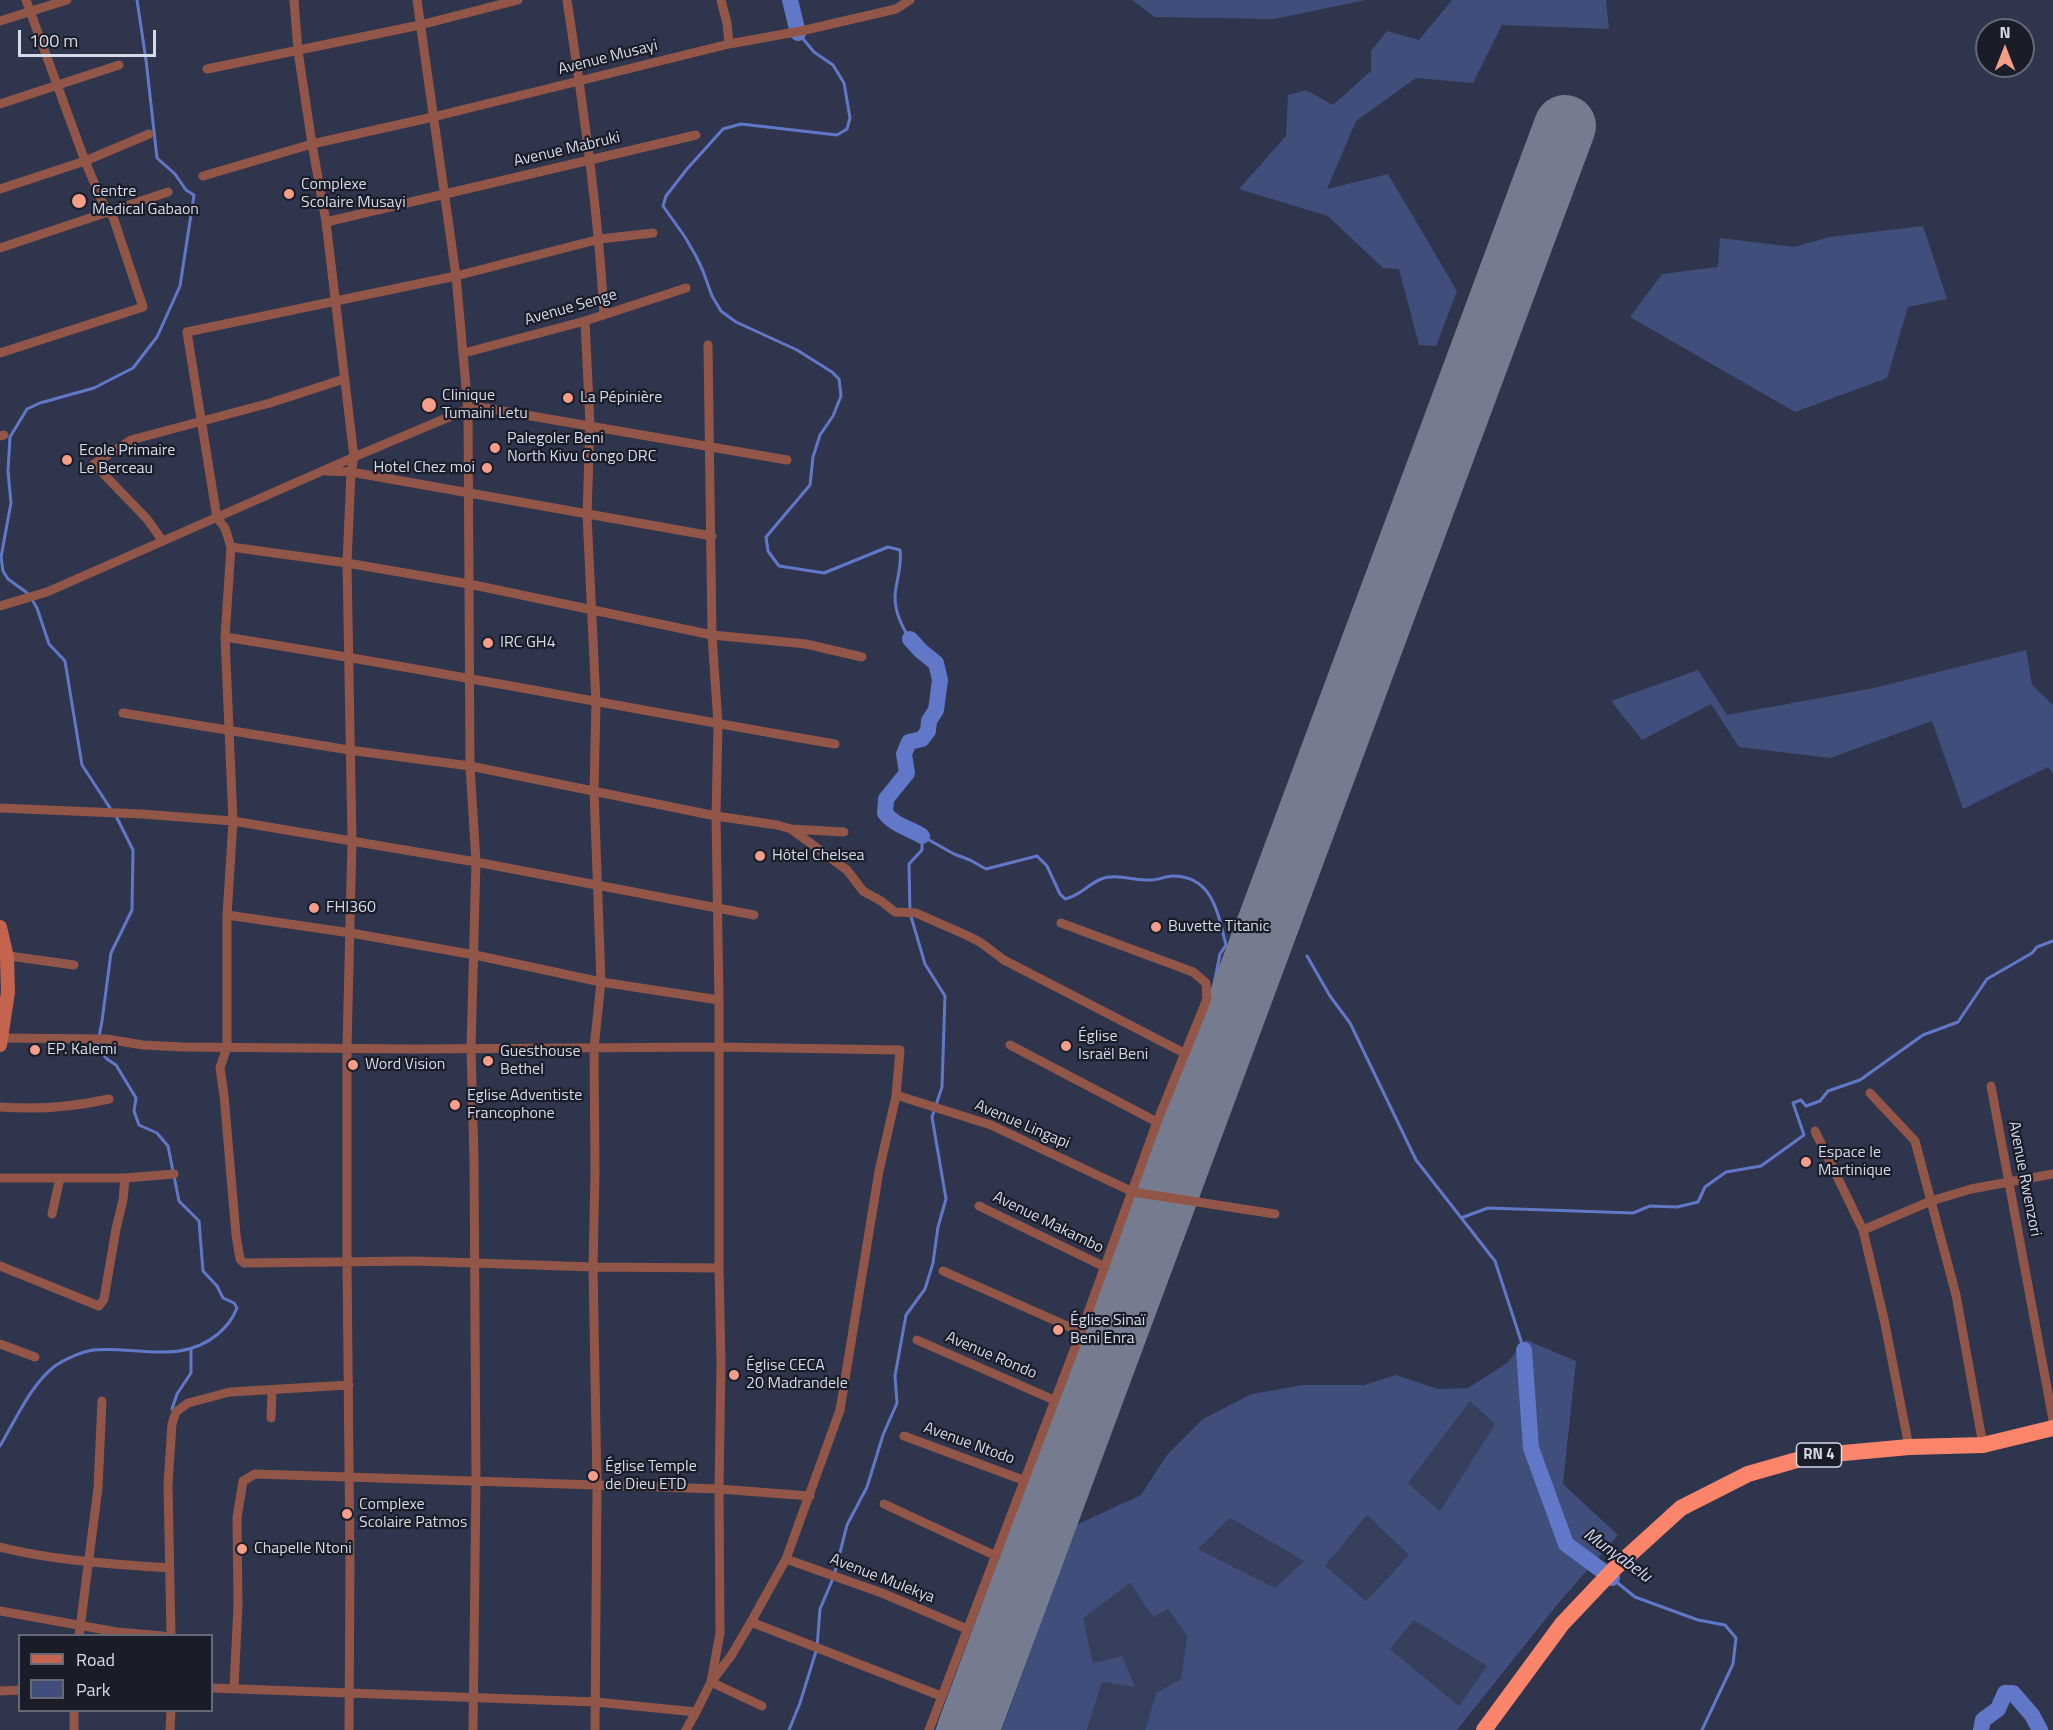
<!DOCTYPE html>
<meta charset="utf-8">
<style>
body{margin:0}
#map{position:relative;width:2053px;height:1730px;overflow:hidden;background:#2e354c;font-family:"Titillium Web",sans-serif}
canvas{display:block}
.legend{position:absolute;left:18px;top:1634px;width:195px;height:78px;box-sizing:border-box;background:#1a1d28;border:2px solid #656975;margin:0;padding:8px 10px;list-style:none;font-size:18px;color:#d5dae9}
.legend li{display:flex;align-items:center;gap:12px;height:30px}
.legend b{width:30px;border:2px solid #656975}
.north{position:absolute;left:1975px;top:18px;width:60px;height:60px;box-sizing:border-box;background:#1a1d28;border:2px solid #656975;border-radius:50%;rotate:0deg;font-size:16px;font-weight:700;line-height:24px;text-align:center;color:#d5dae9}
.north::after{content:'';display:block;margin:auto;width:21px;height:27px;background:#f49e8a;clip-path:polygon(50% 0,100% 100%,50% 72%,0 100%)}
.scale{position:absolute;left:18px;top:30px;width:138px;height:27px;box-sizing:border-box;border:3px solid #d5dae9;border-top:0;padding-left:8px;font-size:18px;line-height:21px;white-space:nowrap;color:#d5dae9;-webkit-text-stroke:4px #1a1d28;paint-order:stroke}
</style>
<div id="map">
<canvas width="2053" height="1730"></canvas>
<ul class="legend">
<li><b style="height:8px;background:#c4644f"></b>Road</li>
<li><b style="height:16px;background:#404e7b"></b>Park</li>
</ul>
<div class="north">N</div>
<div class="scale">100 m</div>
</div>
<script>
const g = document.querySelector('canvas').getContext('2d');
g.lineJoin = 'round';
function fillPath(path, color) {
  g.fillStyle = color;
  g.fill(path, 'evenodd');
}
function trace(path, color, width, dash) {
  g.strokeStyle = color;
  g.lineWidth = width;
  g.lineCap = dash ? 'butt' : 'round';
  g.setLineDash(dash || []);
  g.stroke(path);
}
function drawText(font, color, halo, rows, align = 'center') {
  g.font = font + ' "Titillium Web",sans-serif';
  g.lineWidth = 4.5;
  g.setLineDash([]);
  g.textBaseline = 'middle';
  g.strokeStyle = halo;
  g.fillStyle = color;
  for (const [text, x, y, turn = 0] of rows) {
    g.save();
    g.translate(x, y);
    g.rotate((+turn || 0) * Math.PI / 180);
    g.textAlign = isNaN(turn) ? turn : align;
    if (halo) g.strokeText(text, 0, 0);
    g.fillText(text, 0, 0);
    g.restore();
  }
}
fillPath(new Path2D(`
 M1554,106l32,14 -584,1610h-57z
 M1470,1400l25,24 -55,87 -32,-28z
 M1367,1515l42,40 -43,46 -41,-35z
 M1230,1518l74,43 -29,27 -77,-39z
 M1130,1583l23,33 15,-7 19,26 -6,44 -25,14 -11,37h-58l15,-48 32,4 -41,-22 -11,-46z
 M1415,1620l72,46 -28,40 -70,-57z`), '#363f5c');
fillPath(new Path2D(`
 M1132,0h234l-92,19 -119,-2z
 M1452,0h154l3,29 -107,-4 -29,58 -57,-5 -60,43 -29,68 61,-15 69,117 -21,55 -17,-1 -20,-76 -16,-1 -55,-52 -89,-27 47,-53 2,-41 18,-5 27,15 38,-34v-20l16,-20 32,9z
 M1923,226l24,73 -39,8 -21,71 -92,34 -165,-95 32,-43 56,-7 2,-29 74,9 36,-10z
 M2026,650l6,35 21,20v69l-5,-7 -85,42 -31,-88 -102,37 -91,-11 -28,-43 -69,36 -31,-39 87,-31 29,45 147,-27z
 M1526,1340l50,21 -13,123 55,51 -62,71 -99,124h-312l11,-37 25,-14 6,-43 -19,-27 -15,8 -23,-34 -47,35 10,45 29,-7 13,31 -33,-5 -15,48h-85l74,-205 65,-30 26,-40 36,-36 49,-25 51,-9h61l32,-10 42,14 30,-1 39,-25zM1470,1401l25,23 -55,87 -32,-28zM1367,1515l42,40 -43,46 -41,-35zM1230,1518l74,43 -29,27 -77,-39zM1414,1620l73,46 -28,40 -69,-57z`), '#404e7b');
trace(new Path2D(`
 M799,34l15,18 19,13 11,18 6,35 -3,11 -10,6 -96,-11 -18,5 -36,40 -21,27 -3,10 22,31 11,19 7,15 9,25 9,15 15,11 61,28 35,22 7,7 2,17 -8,20 -13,19 -7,22 -3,28 -44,52 2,14 11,15 45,7 64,-26 12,3c2,13 -2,25 -4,38 -4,19 4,36 14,51
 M112,811l-30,-46 -17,-104 -16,-17 -12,-36 -6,-10 -5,-6 -18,-13 -5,-8 -2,-14 10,-54 -3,-32 2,-34 17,-28 13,-6 54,-15 39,-20 24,-31 23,-51 14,-91 -8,-5 -11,-16 -18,-16 -11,-98 -9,-60
 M1307,956l23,40 20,27 66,137 79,101 29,89
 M1461,1218l27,-10 145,5 17,-7 27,1 21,-5 7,-15 21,-15 35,-6 43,-31 -11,-32 8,-3 5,6 14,-5 8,-10 32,-11 63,-45 35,-13 29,-43 45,-26 5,-6 16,-6
 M1114,1254l75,-198
 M172,1409l5,-15 14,-21v-24
 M0,1446c15,-25 31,-62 55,-80 10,-7 26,-14 38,-16 43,-4 88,15 125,-16 9,-8 14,-14 19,-26l-3,-5 -11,-5 -6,-12 -14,-15 -4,-50 -20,-20 -11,-55 -11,-13 -18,-8 -5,-14 2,-13 -20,-33 -9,-6 -10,-12 5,-26 9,-68 21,-43 1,-60 -17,-34
 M1614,1580l21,17 63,23 27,5 11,13 -3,26 -31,66
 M789,1730l11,-27 17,-55 3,-39 14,-33 13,-51 20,-38 16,-52 14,-32 -2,-27 11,-61 19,-26 8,-26 5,-36 8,-28 -14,-82 10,-30 3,-91 -20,-32 -15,-51 -1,-49 13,-14v-14l32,18 16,6 16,9 51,-13 10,10 13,28 5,5c15,-3 22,-14 36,-20 14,-6 34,2 50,1 8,0 15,-4 22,-4 40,0 45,38 53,69l-6,9 -9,45
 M937,1730l115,-309`), '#6178c9', 3);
trace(new Path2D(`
 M790,0l8,33
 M910,639l11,12 15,12 4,17 -4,30 -7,11 -1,10 -6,8 -13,3 -5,12 3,19 -21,26 -1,14c9,12 24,15 37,23
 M1524,1350l7,98 35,96 46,34
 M1981,1730l2,-10 15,-11 7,-16h8l19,22 8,15`), '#6178c9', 16);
trace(new Path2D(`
 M968,1730l597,-1604`), '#767c90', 62);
trace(new Path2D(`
 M26,0l59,161 22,52
 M294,0l4,51 14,93 14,78 28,235 -3,15 -4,91 5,278 -5,206v215l3,302 -1,166
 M417,0l39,276 12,133 2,357 6,96 -5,186 3,112 2,321 -3,249
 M567,0c16,105 31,209 37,315
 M721,0l6,23 2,21
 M0,21l67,-21
 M207,69l213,-44 98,-25
 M0,104l119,-39
 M203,176l109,-32 121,-27 296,-73 72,-13 95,-22 14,-9
 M0,189l85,-28 64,-27
 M326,222l370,-87
 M653,233l-53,6 -144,37 -269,56 30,186 8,10 6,19 -6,90 8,184 -6,94v132l-7,21 4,27 12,140 4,24 4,4 172,-2 177,6 126,1
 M0,248l168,-56
 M585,321l5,104 -3,90 9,187 -2,89 7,191 -7,66 1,123 -2,96 4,218 -2,245
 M708,345l4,290 6,89 -2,92 3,184v268l2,95 -2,126 1,144 -9,49 51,24
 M0,353l143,-46 -32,-96
 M464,353l121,-32 101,-33
 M0,436l4,-1
 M326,471l25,1 361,64
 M162,540l-15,-21 -53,-55 37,-24 139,-37 74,-24
 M231,547l116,16 122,21 243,51 94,9 56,13
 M0,606l47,-14 307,-135 114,-48 11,-2 308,53
 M225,637c204,32 406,72 610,107
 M123,713l226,37 121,16 246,50 61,9 14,4 56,41 16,21 18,10 14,11 21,1 50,22 14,7 24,18 180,93
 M0,808l142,6 91,7 243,41 278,53
 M791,829l53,3
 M227,915l124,18 124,22 126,27 118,18
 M2,955l72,10
 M0,1038l107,1 36,6 40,2 232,2 304,-2 181,3 -4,46 -17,75 -39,239 -54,149 -35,63 -20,34 -20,26 -15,30 -100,-10 -384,-14
 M1010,1045l147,77
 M1991,1086l62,334
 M1870,1093l45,48 41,154 27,150
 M896,1095l95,30 142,67 142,22
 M0,1107c38,3 73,0 109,-8
 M1815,1131l48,99 21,89 25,128
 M0,1178h125l49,-4
 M979,1206l126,61
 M52,1214l8,-36
 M1863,1230l68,-29 40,-12 82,-15
 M0,1266l99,40 5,-7 12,-70 7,-29 2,-22
 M943,1271l138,61
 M917,1340l137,60
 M0,1344l35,13
 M271,1418l1,-28
 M904,1436l119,44
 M884,1504l112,52
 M0,1547c56,14 112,17 169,21
 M786,1559l96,34 85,36
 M0,1611l117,21 46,4
 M751,1622l190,74
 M79,1636l19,-148 4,-87
 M171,1636l-3,-152 4,-60 4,-12 12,-9 42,-11 119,-7
 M234,1688l4,-83 -1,-87 6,-37 12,-7 464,15 91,7
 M0,1691l20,-1
 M74,1730v-20
 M170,1730l1,-20
 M686,1730l10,-18
 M929,1730l152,-398 76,-210 50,-123 -1,-16 -13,-11 -132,-49`), '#925648', 9);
trace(new Path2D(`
 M0,927l7,30 1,35 -8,53`), '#c4644f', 14);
trace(new Path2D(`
 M1484,1730l78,-106 54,-57 65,-59 67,-34 63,-18 98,-9 74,-2 70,-17`), '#fb856b', 16);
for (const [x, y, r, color] of [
 [289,194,6,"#f49e8a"],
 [79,201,8,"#f49e8a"],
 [568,398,6,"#f49e8a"],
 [429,405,8,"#f49e8a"],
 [495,448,6,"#f49e8a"],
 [67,460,6,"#f49e8a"],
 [487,468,6,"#f49e8a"],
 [488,643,6,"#f49e8a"],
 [760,856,6,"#f49e8a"],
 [314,908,6,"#f49e8a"],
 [1156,927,6,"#f49e8a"],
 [1066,1046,6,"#f49e8a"],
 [35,1050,6,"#f49e8a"],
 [488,1061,6,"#f49e8a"],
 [353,1065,6,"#f49e8a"],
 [455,1105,6,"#f49e8a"],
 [1806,1162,6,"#f49e8a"],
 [1058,1330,6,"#f49e8a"],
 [734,1375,6,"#f49e8a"],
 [593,1476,6,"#f49e8a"],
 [347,1514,6,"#f49e8a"],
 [242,1549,6,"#f49e8a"]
]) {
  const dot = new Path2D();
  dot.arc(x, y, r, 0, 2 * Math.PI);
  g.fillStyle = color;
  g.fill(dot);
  trace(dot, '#1a1d28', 2);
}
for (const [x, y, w] of [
 [1819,1455,45]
]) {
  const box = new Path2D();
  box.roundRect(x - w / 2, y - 12, w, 24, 4.5);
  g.fillStyle = '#1a1d28';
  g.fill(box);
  trace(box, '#d5dae9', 1.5);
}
drawText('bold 15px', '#d5dae9', null, [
 ["RN 4",1819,1455]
]);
drawText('16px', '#d5dae9', '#1a1d28', [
 ["Avenue Musayi",608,58,-14],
 ["Avenue Mabruki",567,150,-13],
 ["Avenue Senge",571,308,-16],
 ["Avenue Lingapi",1022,1125,23],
 ["Avenue Rwenzori",2024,1179,79],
 ["Avenue Makambo",1048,1223,26],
 ["Avenue Rondo",991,1356,23],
 ["Avenue Ntodo",969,1444,20],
 ["Avenue Mulekya",882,1579,21]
]);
drawText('16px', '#d5dae9', '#1a1d28', [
 ["Complexe",301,185],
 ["Scolaire Musayi",301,203],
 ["Centre",92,192],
 ["Medical Gabaon",92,210],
 ["Clinique",442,396],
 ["Tumaini Letu",442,414],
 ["La Pépinière",580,398],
 ["Palegoler Beni",507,439],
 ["North Kivu Congo DRC",507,457],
 ["Ecole Primaire",79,451],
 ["Le Berceau",79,469],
 ["Hotel Chez moi",475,468,"right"],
 ["IRC GH4",500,643],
 ["Hôtel Chelsea",772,856],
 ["FHI360",326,908],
 ["Buvette Titanic",1168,927],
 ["Église",1078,1037],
 ["Israël Beni",1078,1055],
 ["EP. Kalemi",47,1050],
 ["Guesthouse",500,1052],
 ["Bethel",500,1070],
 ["Word Vision",365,1065],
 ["Eglise Adventiste",467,1096],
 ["Francophone",467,1114],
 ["Espace le",1818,1153],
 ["Martinique",1818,1171],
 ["Église Sinaï",1070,1321],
 ["Beni Enra",1070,1339],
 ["Église CECA",746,1366],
 ["20 Madrandele",746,1384],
 ["Église Temple",605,1467],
 ["de Dieu ETD",605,1485],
 ["Complexe",359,1505],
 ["Scolaire Patmos",359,1523],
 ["Chapelle Ntoni",254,1549]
], 'left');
drawText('italic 18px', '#d0d8ee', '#1a1d28', [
 ["Munyabelu",1617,1556,36]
]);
</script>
